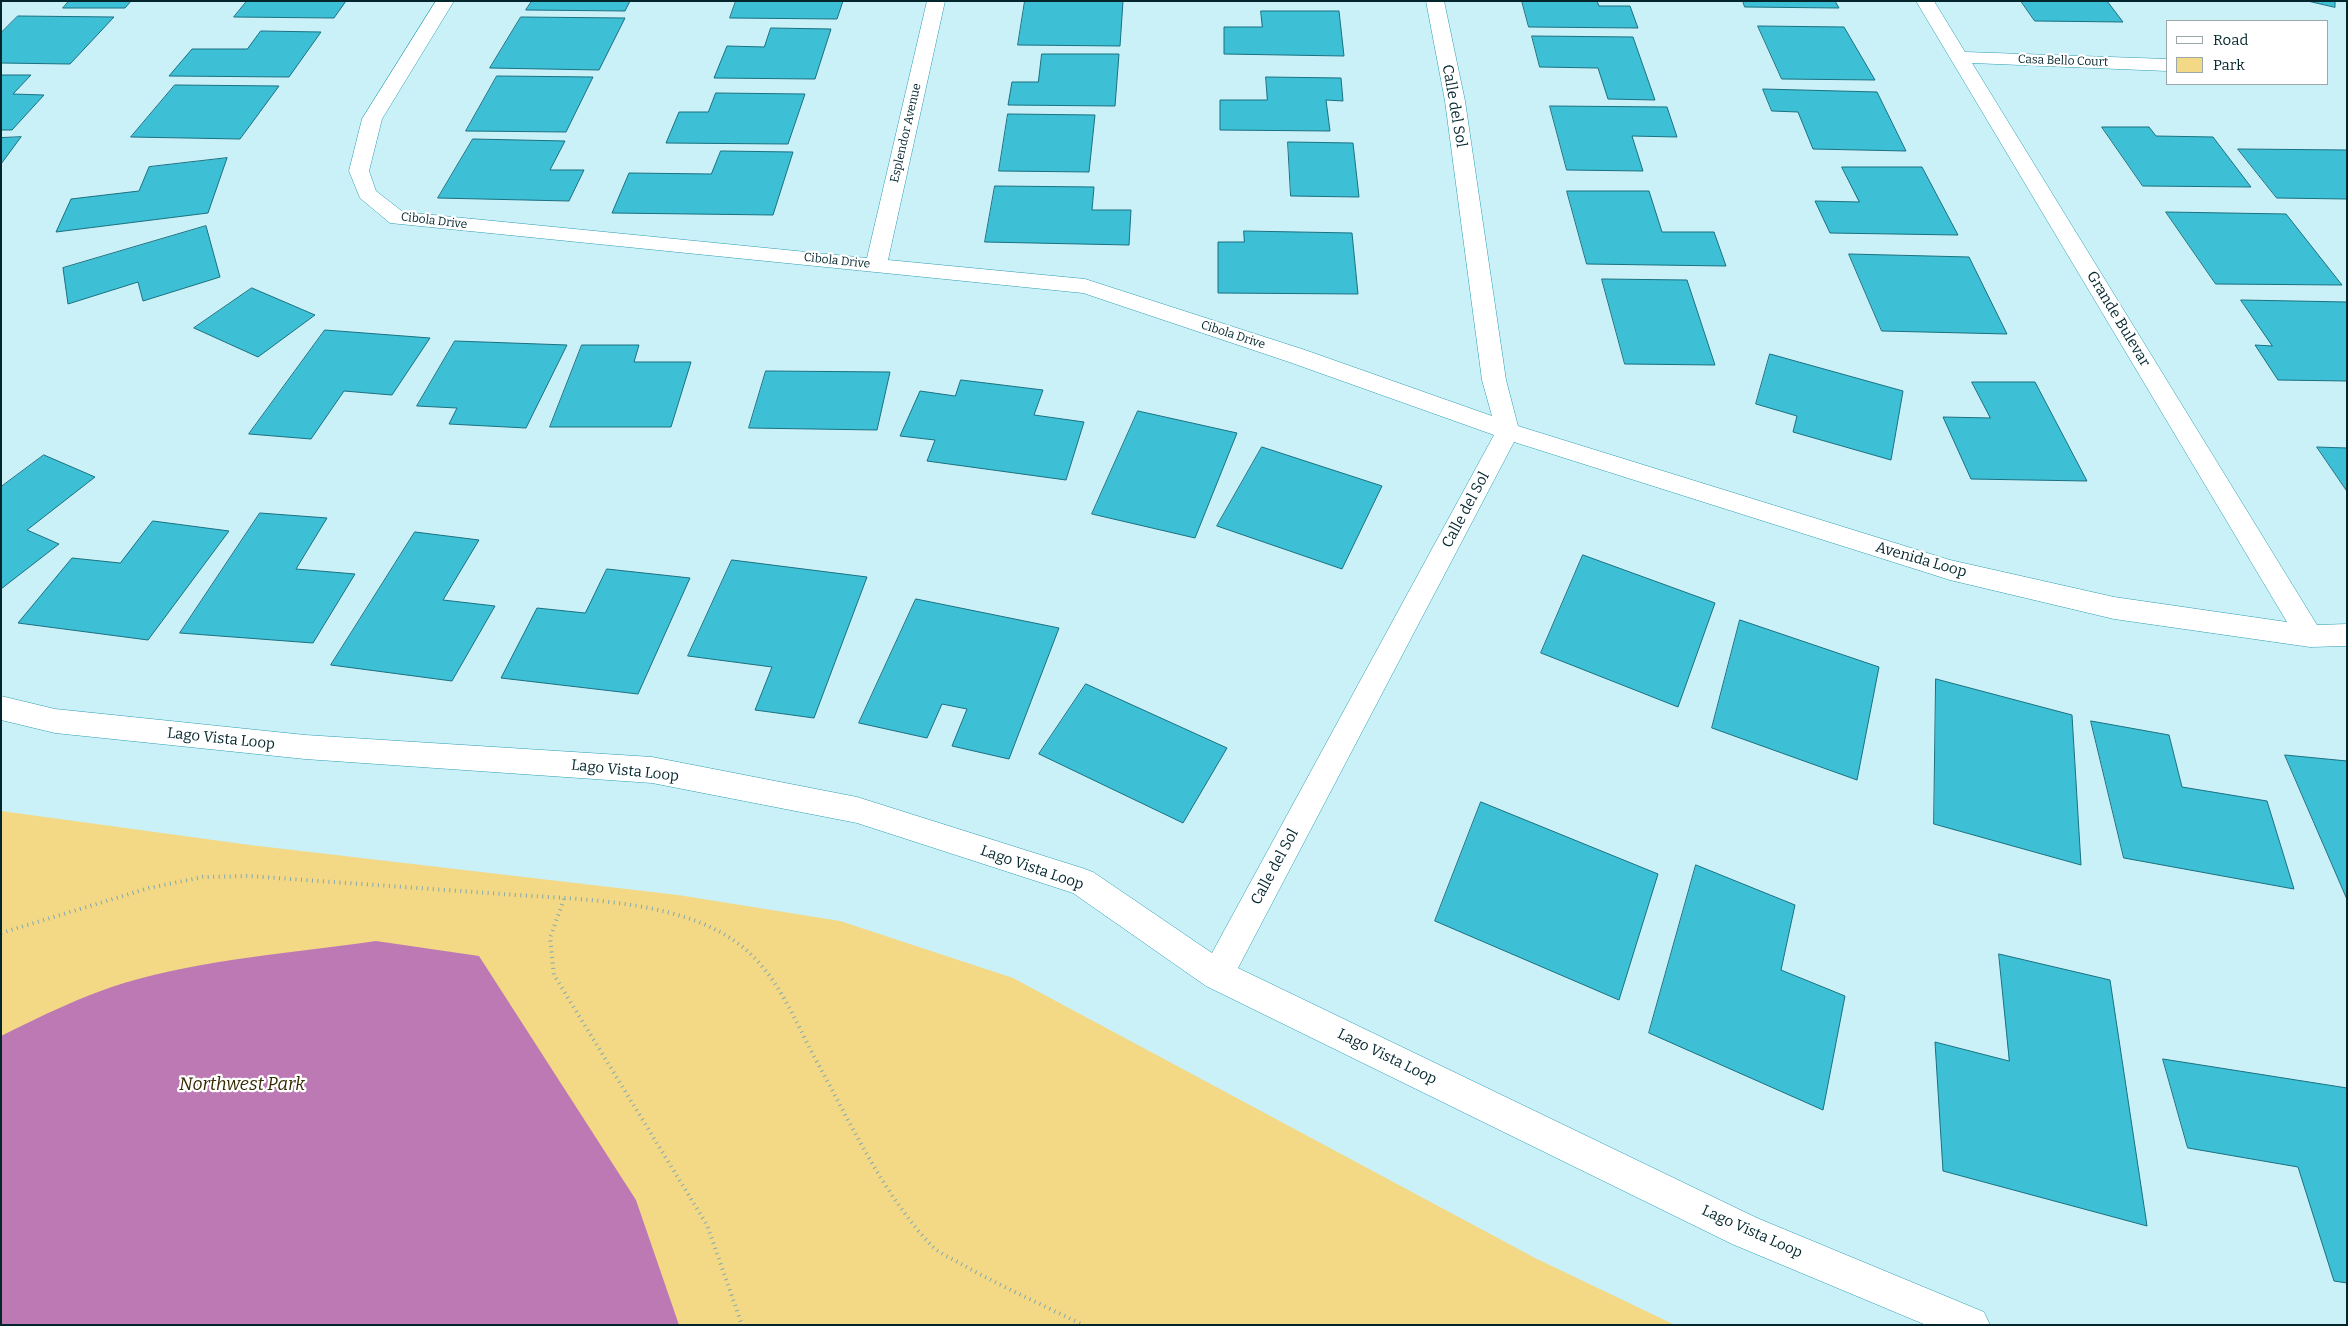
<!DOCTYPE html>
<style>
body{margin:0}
#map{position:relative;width:2348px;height:1326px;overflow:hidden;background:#caf0f8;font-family:Bitter,serif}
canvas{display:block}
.frame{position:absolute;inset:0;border:2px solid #03262d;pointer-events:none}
.legend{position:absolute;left:2166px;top:20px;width:162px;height:65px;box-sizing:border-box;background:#fff;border:1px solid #9aa8ab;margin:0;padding:6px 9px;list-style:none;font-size:15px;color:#03262d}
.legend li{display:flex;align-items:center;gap:10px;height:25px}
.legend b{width:25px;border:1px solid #9aa8ab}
</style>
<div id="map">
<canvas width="2348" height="1326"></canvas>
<div class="frame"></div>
<ul class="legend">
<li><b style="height:6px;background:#fff"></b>Road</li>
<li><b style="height:14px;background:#f3d986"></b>Park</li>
</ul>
</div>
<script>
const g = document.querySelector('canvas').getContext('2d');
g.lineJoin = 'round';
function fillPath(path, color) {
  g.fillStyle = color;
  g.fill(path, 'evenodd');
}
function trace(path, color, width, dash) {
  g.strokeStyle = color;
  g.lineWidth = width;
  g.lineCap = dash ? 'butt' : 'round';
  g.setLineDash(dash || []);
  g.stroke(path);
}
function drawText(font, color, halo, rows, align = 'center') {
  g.font = font + ' Bitter,serif';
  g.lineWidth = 4.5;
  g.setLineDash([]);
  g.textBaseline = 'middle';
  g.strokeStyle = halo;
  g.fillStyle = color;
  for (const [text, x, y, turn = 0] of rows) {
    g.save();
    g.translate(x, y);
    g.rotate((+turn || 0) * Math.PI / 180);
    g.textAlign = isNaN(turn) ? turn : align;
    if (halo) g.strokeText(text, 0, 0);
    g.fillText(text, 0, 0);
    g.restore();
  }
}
fillPath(new Path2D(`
 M1,811l249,34 428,50 162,26 173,57 522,280 140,67h-1674z`), '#f3d986');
fillPath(new Path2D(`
 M376,941l103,15 157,244 43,125h-678v-289c38,-19 83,-41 123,-53 81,-24 169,-30 252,-42z`), '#bd79b4');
const building = new Path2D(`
 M69,1h62l-6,7h-62z
 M247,1h99l-12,17 -100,-1z
 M532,1h98l-5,10 -99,-1z
 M736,1h107l-6,18 -107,-1z
 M1025,1h98l-3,45 -102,-1z
 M1522,1h75l2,5h31l8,22 -109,-1z
 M1743,1h92l4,7 -94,-1z
 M2021,1h86l16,21 -88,-1z
 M2308,1h27v6z
 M1261,11h78l5,45 -120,-2v-27h38z
 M18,16l96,1 -44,47 -69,-1v-30z
 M521,17l104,1 -26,52 -109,-2z
 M1758,26l86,1 31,53 -93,-1z
 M771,28l60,1 -16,50 -101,-1 13,-32 37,1z
 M261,31l60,1 -32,45 -120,-1 23,-27h55z
 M1532,36l101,1 22,63 -47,-1 -10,-31 -58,-1z
 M1042,54h77l-4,52 -107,-1 4,-23h26z
 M1,75h30l-18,19 31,1 -32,35h-11z
 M497,76l96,1 -27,55 -100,-1z
 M1266,77l75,1 2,23 -17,-1 4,31 -110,-1v-30h47z
 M175,85l104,1 -39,53 -109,-2z
 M1763,89l114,3 29,59 -93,-2 -15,-37 -26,-1z
 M716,93l89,1 -17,50 -122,-1 13,-31h29z
 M1550,106l117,1 10,30 -45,-1 11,35 -76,-1z
 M1008,114l87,1 -6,57 -90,-1z
 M2102,127h47l7,9 57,1 38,50 -108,-1z
 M21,137l-20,27v-26z
 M473,139l92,2 -15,29h34l-15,31 -131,-3z
 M1288,142l65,1 6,54 -68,-1z
 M2238,149l109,1v49l-70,-1z
 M721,151l72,1 -20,63 -161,-2 17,-40 82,1z
 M227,158l-19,55 -152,19 15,-33 68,-8 10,-24z
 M1842,167h80l36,68 -128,-2 -15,-32 44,1z
 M995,186l99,1 -2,23h39l-2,35 -144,-3z
 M1567,191h82l13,41h52l12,34 -139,-2z
 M2166,212l120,2 56,71 -126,-1z
 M206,226l14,51 -77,24 -5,-19 -70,22 -5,-36z
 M1244,231l108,2 6,61 -140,-1v-51h26z
 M1849,254l120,3 38,77 -125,-3z
 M1602,279l85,1 28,85 -90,-1z
 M252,288l63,27 -57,42 -64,-29z
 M2241,300l106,2v79l-69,-1 -23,-35 17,1z
 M325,330l105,8 -38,57 -48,-4 -33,48 -62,-5z
 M455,341l112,4 -41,83 -77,-4 8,-16 -40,-2z
 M582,345h57l-5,17h57l-20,65h-121z
 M1770,354l133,37 -12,69 -98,-28 4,-16 -41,-12z
 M766,371l124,1 -13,58 -128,-2z
 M961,380l82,10 -9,25 50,7 -18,58 -139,-19 8,-21 -35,-4 20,-45 35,5z
 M1972,382h63l52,99 -116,-2 -28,-62 47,1z
 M1138,411l99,22 -42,105 -103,-24z
 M1262,447l120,39 -40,83 -125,-43z
 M2317,447l30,1v43z
 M44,455l51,22 -68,53 32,14 -58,45v-102z
 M260,513l67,5 -31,51 59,5 -42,69 -133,-10z
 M153,521l76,10 -81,109 -130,-17 54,-65 48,5z
 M415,532l64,8 -36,60 52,6 -43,75 -121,-16z
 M1583,555l132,48 -37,104 -137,-54z
 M732,560l135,17 -53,141 -59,-8 17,-43 -84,-11z
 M607,569l83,9 -52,116 -137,-16 36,-70 48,5z
 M916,599l143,29 -50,131 -57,-13 15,-37 -25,-5 -15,34 -68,-15z
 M1740,620l139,47 -22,113 -145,-52z
 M1936,679l136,36 9,150 -147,-41z
 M1086,684l141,64 -44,75 -144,-69z
 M2091,721l78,14 13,52 85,14 27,88 -170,-31z
 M2285,755l62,6v138z
 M1481,802l177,72 -39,126 -184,-79z
 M1696,865l99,40 -14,65 64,26 -22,114 -174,-77z
 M1999,954l111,26 37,246 -204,-55 -8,-129 74,19z
 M2163,1059l184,29v195l-13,-2 -36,-114 -110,-19z`);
fillPath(building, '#3dbfd6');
trace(building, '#1a7180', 1);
const minor = new Path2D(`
 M436,1h18l-72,118 -13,52 7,20 27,21 464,46 60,-257h18l-57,259 197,19 220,71 187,66 -10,-36 -37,-279 -19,-100h18l21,100 41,279 12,46 432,134 164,37 173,25 -371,-621h18l31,51 202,7v12l-195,-8 345,562 30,-1v22l-37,1 -196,-28 -164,-39 -436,-138 -276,526 519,250 227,94 6,13h-64l-194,-81 -526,-258 -133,-93 -216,-70 -205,-40 -347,-24 -250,-26 -54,-13v-24l54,13 250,26 347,22 205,40 225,71 11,4 119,81 282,-518 -205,-73 -206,-69 -693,-70 -30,-25 -11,-27 13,-52z`);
trace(minor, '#2d9eb1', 1);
trace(new Path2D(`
 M564,899l-14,39 4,37 153,250 35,100
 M1,933l148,-45 54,-11 46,-1c84,6 169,12 253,18 67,5 158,5 218,38 53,28 70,80 97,130 33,60 67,134 115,184 8,8 21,13 31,19 39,22 80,40 120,60`), '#83a8b0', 4, [1, 4.5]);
fillPath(minor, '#fff');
drawText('12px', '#03262d', '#fff', [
 ["Casa Bello Court",2063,61,2],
 ["Esplendor Avenue",906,133,-77],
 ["Cibola Drive",434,221,7],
 ["Cibola Drive",837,261,6],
 ["Cibola Drive",1233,335,18]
]);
drawText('15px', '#03262d', '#fff', [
 ["Calle del Sol",1454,106,80],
 ["Grande Bulevar",2118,319,59],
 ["Calle del Sol",1466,510,-62],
 ["Avenida Loop",1921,560,16],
 ["Lago Vista Loop",221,739,6],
 ["Lago Vista Loop",625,771,6],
 ["Calle del Sol",1275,867,-62],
 ["Lago Vista Loop",1032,868,19],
 ["Lago Vista Loop",1387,1057,26],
 ["Lago Vista Loop",1752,1232,24]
]);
drawText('italic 18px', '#352901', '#fff', [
 ["Northwest Park",242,1085]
]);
</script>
